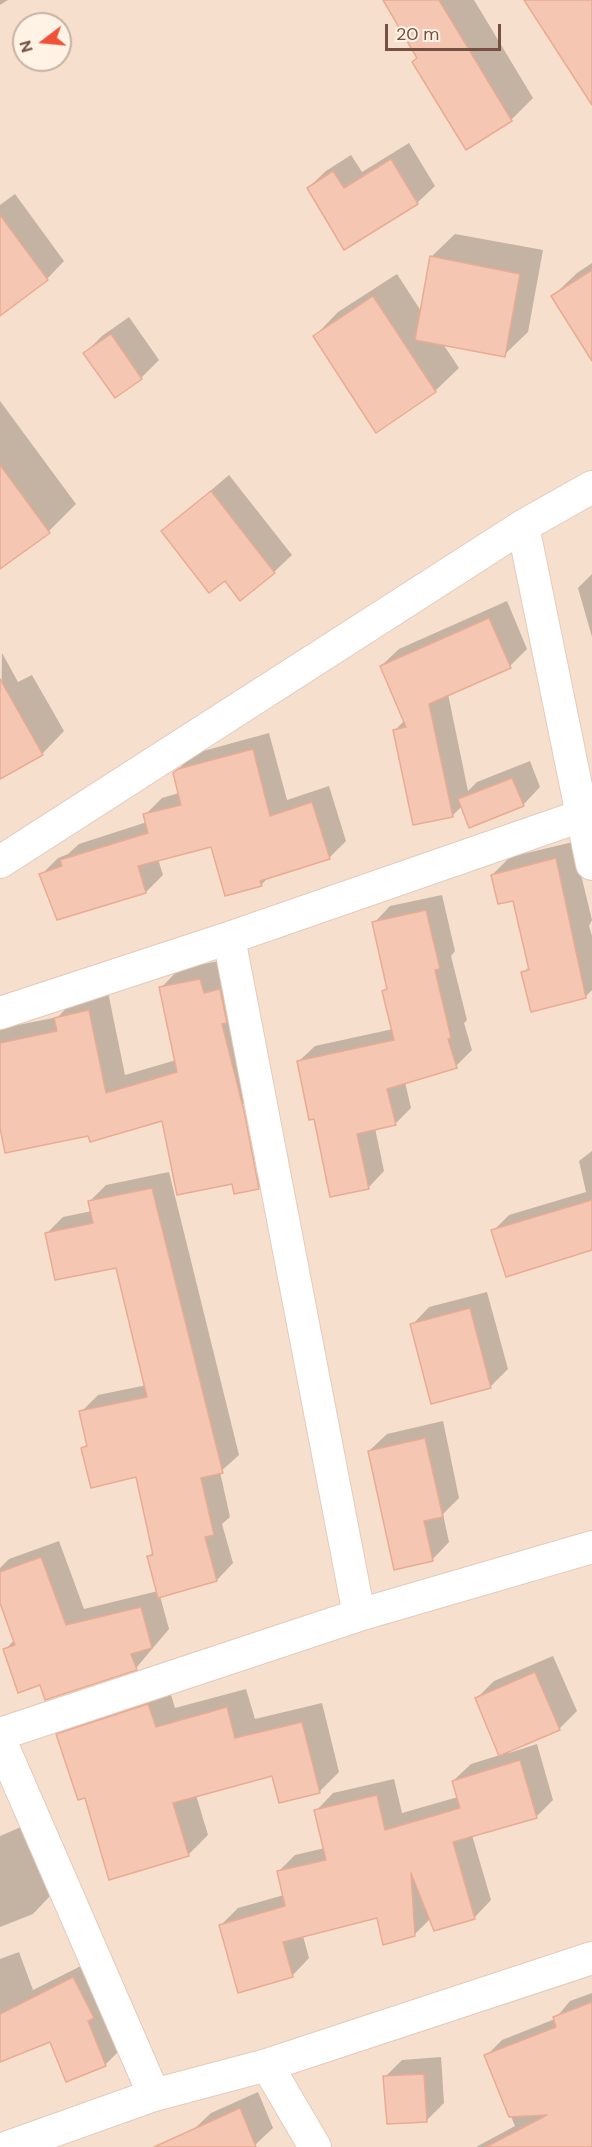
<!DOCTYPE html>
<style>
body{margin:0}
#map{position:relative;width:592px;height:2147px;overflow:hidden;background:#feeede;font-family:"DM Sans",sans-serif}
canvas{display:block}
.north{position:absolute;left:12px;top:12px;width:60px;height:60px;box-sizing:border-box;background:#fff3e6;border:2px solid #c8b2a5;border-radius:50%;rotate:254deg;font-size:16px;font-weight:700;line-height:24px;text-align:center;color:#755144}
.north::after{content:'';display:block;margin:auto;width:21px;height:27px;background:#f24f38;clip-path:polygon(50% 0,100% 100%,50% 72%,0 100%)}
.scale{position:absolute;left:385px;top:24px;width:116px;height:27px;box-sizing:border-box;border:3px solid #755144;border-top:0;padding-left:8px;font-size:18px;line-height:21px;white-space:nowrap;color:#755144;-webkit-text-stroke:4px #fff3e6;paint-order:stroke}
</style>
<div id="map">
<canvas width="592" height="2147"></canvas>
<div class="north">N</div>
<div class="scale">20 m</div>
</div>
<script>
const g = document.querySelector('canvas').getContext('2d');
g.lineJoin = 'round';
function fillPath(path, color) {
  g.fillStyle = color;
  g.fill(path, 'evenodd');
}
function trace(path, color, width, dash) {
  g.strokeStyle = color;
  g.lineWidth = width;
  g.lineCap = dash ? 'butt' : 'round';
  g.setLineDash(dash || []);
  g.stroke(path);
}
fillPath(new Path2D(`
 M0,0h592v2147h-592zM24,24h36v36h-36z`), '#f6dfcc');
fillPath(new Path2D(`
 M0,0h8l-8,5z
 M385,0h89l59,98 -22,22 -45,28 -48,-91z
 M409,143l26,43 -18,17 -72,45 -37,-60 18,-17 25,-16 11,17z
 M15,194l49,67 -17,18 -47,35v-109z
 M455,234l88,16 -15,82 -24,23 -61,-11 16,24 -24,23 -120,-55 23,-24 59,-38 24,37 10,-54z
 M592,263v91l-39,-58 24,-23z
 M129,317l30,43 -18,18 -25,18 -31,-43 17,-17z
 M0,401l76,103 -27,27 -49,36z
 M229,475l63,80 -18,17 -48,7 -63,-48z
 M592,574v63l-14,-49z
 M507,601l20,48 -17,17 -62,28 20,97 9,-9 53,-21 10,26 -17,18 -61,1 -10,10 -58,-85 11,-11 -24,-54 18,-17z
 M2,653l16,29 14,-7 32,56 -22,23 -42,23z
 M269,733l18,67 42,-14 17,55 -17,17 -60,19 -8,8 -49,-39 -54,13 5,16 -17,17 -88,27 -17,-44 17,-17 10,-4 11,-10 68,-22 -2,-7 17,-17 17,-5 -5,-20 22,-20z
 M573,842l19,78 -3,6 3,10v54l-7,7 -62,-24 7,-7 -16,-67 -22,-24 18,-18z
 M442,895l13,56 -4,5 16,64 -3,3 8,27 -16,16 -51,16 6,26 -16,16 -20,4 9,43 -16,17 -53,-71 -17,-55 17,-16 78,-17 -9,-38 4,-4 -14,-64 16,-17z
 M219,961l58,208 -19,19 -25,-6 -70,-63 -74,15 -89,-13v-90l3,-3 55,-11 16,-17 34,-8 17,83 51,-15 -15,-72 18,-19zM241,1104h3l14,72h-3z
 M592,1151v99l-85,25 -14,-44 16,-16 77,-23 -7,-31z
 M169,1172l70,283 -19,17 10,45 -8,7 11,39 -16,17 -57,16 9,33 -33,39 -95,15 -36,-33 10,-11 -15,-41v-30l9,-9 50,-18 25,68 74,-18 -9,-34 5,-6 -17,-76 -54,-27 5,-5 -7,-31 17,-17 49,-10 -30,-119 -70,-33 16,-16 29,-6 -2,-10 16,-16z
 M487,1292l21,77 -17,17 -59,16 -20,-77 17,-18z
 M443,1421l16,77 -16,16 6,28 -17,18 -63,-109 18,-17z
 M553,1656l24,55 -18,18 -51,22 1,2 28,-9 16,56 -17,17 -64,18 19,65 -17,18h-43l-17,17 -36,-18 -75,19 6,22 -17,18 -72,-50 18,-18 46,-13 -6,-23 17,-17 30,-7 -9,-37 17,-18 61,-14 8,34 56,-16 -5,-16 18,-17 29,-9 -24,-56 18,-18z
 M168,1685l7,23 71,-19 9,30 67,-16 17,69 -20,20 -46,-18 -77,21 12,40 -20,20 -102,-59 -28,-61 20,-20z
 M21,1827l29,69 -17,18 -33,13v-91z
 M19,1952l14,38 56,-28 32,87 -16,16 -54,-25 -51,11v-92z
 M592,1993v154h-116l39,-21 -29,-70 16,-16 53,-21 15,-18z
 M441,2057l3,46 -18,18 -41,-44 17,-17z
 M258,2092l15,36 -18,17 -54,2 -8,-17 18,-17z`), '#0003');
const building = new Path2D(`
 M383,0h56l73,121 -46,29 -54,-88 5,-4z
 M524,0h68v105z
 M391,159l27,45 -74,46 -37,-62 26,-17 11,17z
 M0,215l48,65 -48,36z
 M430,256l90,18 -15,83 -90,-17z
 M592,270v91l-41,-65z
 M373,296l63,96 -60,41 -63,-97z
 M111,334l31,45 -27,19 -32,-45z
 M0,465l50,68 -50,36z
 M211,491l64,82 -35,28 -15,-20 -16,12 -48,-62z
 M489,618l22,50 -82,36 24,113 -40,8 -20,-95 13,-3 -26,-61z
 M0,679l43,76 -43,24z
 M253,749l17,67 42,-14 18,57 -70,22 2,5 -37,10 -14,-49 -73,19 8,27 -89,27 -18,-46 23,-8 -2,-6 88,-27 -5,-19 38,-9 -8,-32 5,-4z
 M512,778l12,28 -55,22 -11,-29z
 M556,858l30,140 -55,14 -10,-40 8,-2 -16,-69 -15,3 -7,-29z
 M426,910l14,59 -5,1 16,68 -3,1 9,29 -70,21 9,36 -39,9 12,55 -39,8 -16,-78 -5,1 -12,-59 97,-21 -12,-49 5,-2 -15,-67z
 M200,979l4,14 16,-4 7,34 -5,1 22,87 15,78 -25,5 -2,-10 -55,11 -15,-74 -72,21 -2,-6 -83,17 -5,-25v-85l57,-12 -3,-13 35,-8 17,83 71,-21 -18,-85z
 M152,1188l71,285 -22,5 13,57 -9,2 12,44 -59,17 -11,-42 6,-1 -17,-78 -45,11 -10,-40 6,-2 -8,-35 68,-14 -31,-129 -61,12 -10,-47 48,-10 -5,-22z
 M592,1200v50l-86,27 -15,-47z
 M470,1308l21,80 -60,16 -21,-80z
 M425,1438l18,79 -19,4 9,40 -39,9 -26,-119z
 M41,1557l25,68 75,-18 11,41 -21,6 6,16 -92,30 -5,-15 -22,8 -15,-44 12,-4 -15,-42v-31z
 M535,1672l25,58 -61,26 -24,-58z
 M148,1704l8,23 71,-20 8,31 67,-16 18,71 -41,10 -7,-27 -99,27 16,53 -80,24 -24,-82 -7,2 -22,-66z
 M520,1760l17,58 -84,24 22,77 -41,12 -23,-58 4,63 -32,9 -6,-27 -94,24 10,35 -55,16 -19,-68 66,-19 -8,-35 49,-11 -12,-50 63,-15 8,35 75,-22 -8,-27z
 M73,1977l21,41 -6,3 18,45 -40,16 -16,-40 -50,20v-48z
 M592,2002v145h-106l61,-32 -38,2 -25,-62 72,-28 -3,-10z
 M424,2074l3,48 -40,2 -4,-48z
 M240,2108l16,39h-102z`);
fillPath(building, '#f5c7b3');
trace(building, '#e9ab93', 1.5);
const street = new Path2D(`
 M523,526l69,338
 M0,862l523,-336 69,-39
 M229,938l130,677
 M0,1013l229,-75 363,-126
 M0,1734l359,-119 233,-68
 M0,1740l154,355
 M267,2065l48,82
 M8,2147l146,-52 113,-30 325,-107`);
trace(street, '#e4cbbd', 34);
trace(street, '#fff', 32);
</script>
